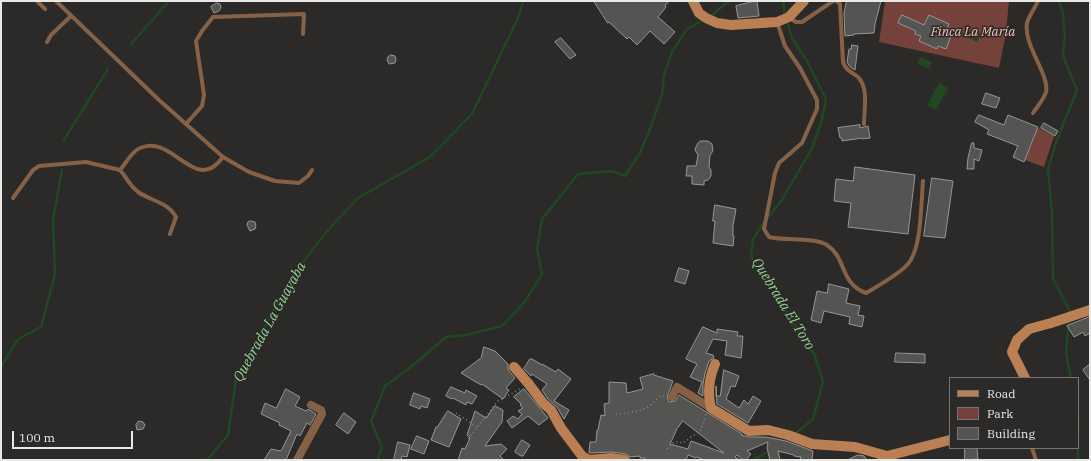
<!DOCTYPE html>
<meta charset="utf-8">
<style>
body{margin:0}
#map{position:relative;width:1091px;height:461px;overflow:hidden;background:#2b2a28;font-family:"IBM Plex Serif",serif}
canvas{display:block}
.frame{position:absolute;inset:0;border:2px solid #e8e8e6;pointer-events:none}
.legend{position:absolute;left:949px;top:377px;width:130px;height:72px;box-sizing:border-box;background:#2b2a28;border:1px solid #777674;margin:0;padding:5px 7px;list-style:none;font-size:12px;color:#e8e8e6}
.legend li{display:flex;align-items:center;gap:8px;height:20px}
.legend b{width:20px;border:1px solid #777674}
.scale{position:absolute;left:12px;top:431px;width:121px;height:18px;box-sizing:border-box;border:2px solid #e8e8e6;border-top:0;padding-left:5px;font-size:12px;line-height:14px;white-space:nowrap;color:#e8e8e6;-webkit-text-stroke:3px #2b2a28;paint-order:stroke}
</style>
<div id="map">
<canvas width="1091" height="461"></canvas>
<div class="frame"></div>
<ul class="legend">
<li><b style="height:5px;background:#ba7f53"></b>Road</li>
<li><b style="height:11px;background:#74413b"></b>Park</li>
<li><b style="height:11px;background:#545452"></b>Building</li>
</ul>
<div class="scale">100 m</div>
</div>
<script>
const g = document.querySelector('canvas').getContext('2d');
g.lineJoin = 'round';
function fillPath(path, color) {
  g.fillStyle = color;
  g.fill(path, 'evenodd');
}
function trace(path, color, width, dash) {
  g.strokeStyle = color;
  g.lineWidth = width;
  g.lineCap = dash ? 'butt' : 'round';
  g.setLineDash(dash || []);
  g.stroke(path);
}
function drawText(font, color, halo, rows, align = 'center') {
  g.font = font + ' "IBM Plex Serif",serif';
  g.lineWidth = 3;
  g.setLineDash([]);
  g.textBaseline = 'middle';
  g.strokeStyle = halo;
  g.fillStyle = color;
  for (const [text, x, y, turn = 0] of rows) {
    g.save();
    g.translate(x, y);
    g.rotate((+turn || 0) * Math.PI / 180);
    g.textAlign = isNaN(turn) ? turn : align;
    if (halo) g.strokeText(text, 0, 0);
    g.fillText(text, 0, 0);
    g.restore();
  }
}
fillPath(new Path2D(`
 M885,1h124l-3,32 -7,35 -120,-26z
 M1038,128l16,8 -10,31 -19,-7z`), '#74413b');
fillPath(new Path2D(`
 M968,30l12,6 -3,6 -12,-6z
 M920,57l12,5 -3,7 -12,-5z
 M939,83l9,5 -12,22 -9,-5z`), '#214821');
trace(new Path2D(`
 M783,1l2,15
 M1059,1l4,12 2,23 -2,20 14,34 -20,50 -9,29 4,44 1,65 16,32v3
 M712,15l17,-14
 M131,44l38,-43
 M64,140l44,-71
 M768,217l14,-17 30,-52 10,-28 4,-21 -19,-38 -15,-23 -5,-17
 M765,221l-12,18 -2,18 24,31 13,27 26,39 9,28 -10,37 -18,15
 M1069,319l-3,34 5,25
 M1,367l17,-28 23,-12 14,-53 -2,-55 9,-49
 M1078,410v22
 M776,453l8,-1 1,-3
 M207,460l21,-25 8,-56 59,-107 33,-42 30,-32 72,-41 42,-43 46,-96 5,-17
 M377,460l5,-12 -11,-27 14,-35 26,-19 35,-30 20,-2 36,-9 22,-23 18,-29 -5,-25 5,-30 36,-45 34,-3 13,5 15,-23 11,-27 11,-31 2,-20 8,-23 15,-23 13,-7
 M753,460l13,-7h5
 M1078,460v-12`), '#214821', 2.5);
const building = new Path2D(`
 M594,1h75l-4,5 1,1 -8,10 17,15 -11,12 -14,-13 -13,14 -8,-8 -2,2 -18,-17 -1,1z
 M757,1l2,15 -21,2 -2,-12z
 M847,1h34l-6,23 -1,9 -20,1v1l-9,1 -1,-23z
 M217,3l3,1 1,3 -2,4 -5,2 -3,-6z
 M902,15l22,10 5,-10 20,9 -4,9 6,3 -5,13 -8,-3 -1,3 -18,-8 2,-5 -6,-2 1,-3 -18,-8z
 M561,38l15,17 -6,4 -15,-17z
 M852,45l6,1 -3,24 -5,-3 -3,-5 2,-13h2z
 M391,55l4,1 1,4 -1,3 -6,1 -2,-4 1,-3z
 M986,93l14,5 -4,10 -14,-4z
 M979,115l25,10 4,-10 30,12 -14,35 -11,-5 5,-11 -31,-12 2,-4 -14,-8z
 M1044,123l14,8 -3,5 -14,-8z
 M860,125v3l8,-2 2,12 -8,1v-1l-20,3v-3h-2l-2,-10z
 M701,141h7l4,3 1,7 -3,4 -1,12 2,3v6l-3,4 -4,1v4l-12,-1v-8h-6l1,-10h9l2,-11 -3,-5 1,-3 2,-4z
 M972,143h2v5l8,2 -3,11 -5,-2v10h-7l1,-11z
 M855,167l60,8 -7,59 -60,-7 3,-24 -17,-2 2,-22 17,2z
 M932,178l21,3 -8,57 -21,-2z
 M715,205l21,4 -3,17v10h1l-1,10 -20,-3 2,-22h-2z
 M251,221l4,1 1,4 -1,3 -5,2 -3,-6 1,-3z
 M679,268l10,3 -4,13 -10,-3z
 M829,284l20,5 -3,14 14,3 -2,9 6,1 -2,11 -13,-3 1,-7 -26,-6 -3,12 -10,-3 6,-29 10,2z
 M1090,317v16l-5,3 -2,-4 -9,5 -7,-11z
 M703,327l14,6v-4l21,3 -1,4h6l-2,22 -16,-3 2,-14 -14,-2 -7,14 7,2 1,3 -5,3 -4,12 -2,11v12l-5,-3 4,-11 -12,-5 7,-13 -11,-5z
 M484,347l11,4 13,13v4l1,3 6,7 -9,10 3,2 -6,9 -21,-15 -1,1 -20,-12 20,-15z
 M896,353l29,1v9l-30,-1z
 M530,359h2l10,6v-1l14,8 2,-3 13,10 -17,22 15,9 -5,9 -7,-12 -9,-8 -6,-9 5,-6 -15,-10 -1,2 -7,-7z
 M1090,364v16l-7,-10z
 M724,370l15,6 -4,11 -4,-1 -5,13 13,9 5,-8 4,4 5,-8 8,5 -13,22 -31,-19 -1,-18v10h4z
 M654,374v1l19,6 -6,16 2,5 6,-1 4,-6 63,39 -1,1 8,2h17l20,4 27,10 -1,9h-12l1,-3 -7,-1v-1l-16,-4 2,9h-10l-3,-12 1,-6 -21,9 4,3 -5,6h-3l-6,-5 -2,2 5,3h-36l-7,-3 -1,1 -8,-3 -2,5h-41v-2h-5v-2l-10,1 -4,-3 -14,-2 -23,1 1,-11h6l1,-12h1l3,-15 4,1 -1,-12 5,-1v-21l17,1 1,10 16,-4 -3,-11zM683,421l41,32 -33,-12 -3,8 -18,-5 7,-15z
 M451,387l14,6 1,-3 11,6 -5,8 -5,-2 -1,3 -13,-7 -1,1 -6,-3z
 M286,389l14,8 -5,9 11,5 2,-2 8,5 -6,11 -3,-2 -7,13 -3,-2 -11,26h-22l7,-11 10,2 10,-20 -12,-6 1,-2 -19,-9 4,-11 11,5z
 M524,389l24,29 -9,7 -11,-9 -16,12 -5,-7 6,-5 5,3 4,-5 -4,-3 5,-3 -3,-3 1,-1 -7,-7z
 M414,393l16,6 -3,9 -6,-2 -1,3 -10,-4z
 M495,406l8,4 -1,12 -17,24 16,-2 6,5 -7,7 4,4h-46l4,-12 3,1 5,-11 -3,-3 8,-24 11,7z
 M448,411l13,8 -12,28 -18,-7 5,-13h1z
 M344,413l12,9 -8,12 -12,-9z
 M139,421l4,1 2,3 -2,4 -6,1 -1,-5z
 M417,436l12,5 -5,13 -13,-5z
 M522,440l8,5 -7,11h-2l-6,-4z
 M398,442l12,3 -3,12 -5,-1 -1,4h-7z
 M965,448h12l1,11 -13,1z
 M858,455l6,1 3,4h-19z`);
fillPath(building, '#545452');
trace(building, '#969794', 1);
trace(new Path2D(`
 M456,413l21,14
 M616,414c10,-1 22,-2 32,-7 6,-3 9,-11 16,-11
 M468,439l30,-38 22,-12
 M667,449c5,-7 8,-8 16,-6l18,-13 5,-16`), '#898987', 1.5, [1, 3]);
trace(new Path2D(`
 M37,1l8,8
 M56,1l103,99 64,57c-28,39 -50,-24 -83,-9 -8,3 -14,15 -20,22 8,9 8,14 18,22 13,9 30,10 38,25l-6,17
 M836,1l4,3 3,58c4,10 8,9 15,15 11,11 6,33 6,47
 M789,17l7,5h6l31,-21
 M777,22l8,24 15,22 17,32v9l-15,34 -23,20 -4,10 -11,56 5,8c16,4 45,0 58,8 20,13 12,38 39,48 12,-7 33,-19 41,-28 15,-15 14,-63 16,-84
 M47,42l4,-7 20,-19
 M1033,113c4,-6 11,-14 13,-21 4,-17 -23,-47 -19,-69 2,-7 8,-15 11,-22
 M186,124l16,-18 2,-11 -8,-54 6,-10 11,-14 91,-3 -1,20
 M223,157l26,15 26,9 24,2 9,-7 4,-6
 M13,198l20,-28 6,-4 47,-4 34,8
 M1032,448l4,12`), '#866146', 4);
trace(new Path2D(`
 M672,397l5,-10 34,21
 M297,460l25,-46 -1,-4 -10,-5`), '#866146', 8);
trace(new Path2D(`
 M693,1l6,12 7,5 11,5 14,2 46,-3 12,-5 15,-16
 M715,364c-6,14 -8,28 -4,44l38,23 19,-1 20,5 24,9 43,3 32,9
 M514,367l14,16 15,20 8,7 10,18 21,28 7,4 22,-2 14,2
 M1025,378l-13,-26 5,-12 12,-11 22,-6 39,-13
 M882,460l5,-4 63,-16`), '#ba7f53', 10);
drawText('italic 13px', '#f8c0b8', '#2b2a28', [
 ["Finca La María",973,32]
]);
drawText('italic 14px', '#94d393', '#2b2a28', [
 ["Quebrada El Toro",783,304,58],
 ["Quebrada La Guayaba",270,322,-61]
]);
</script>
